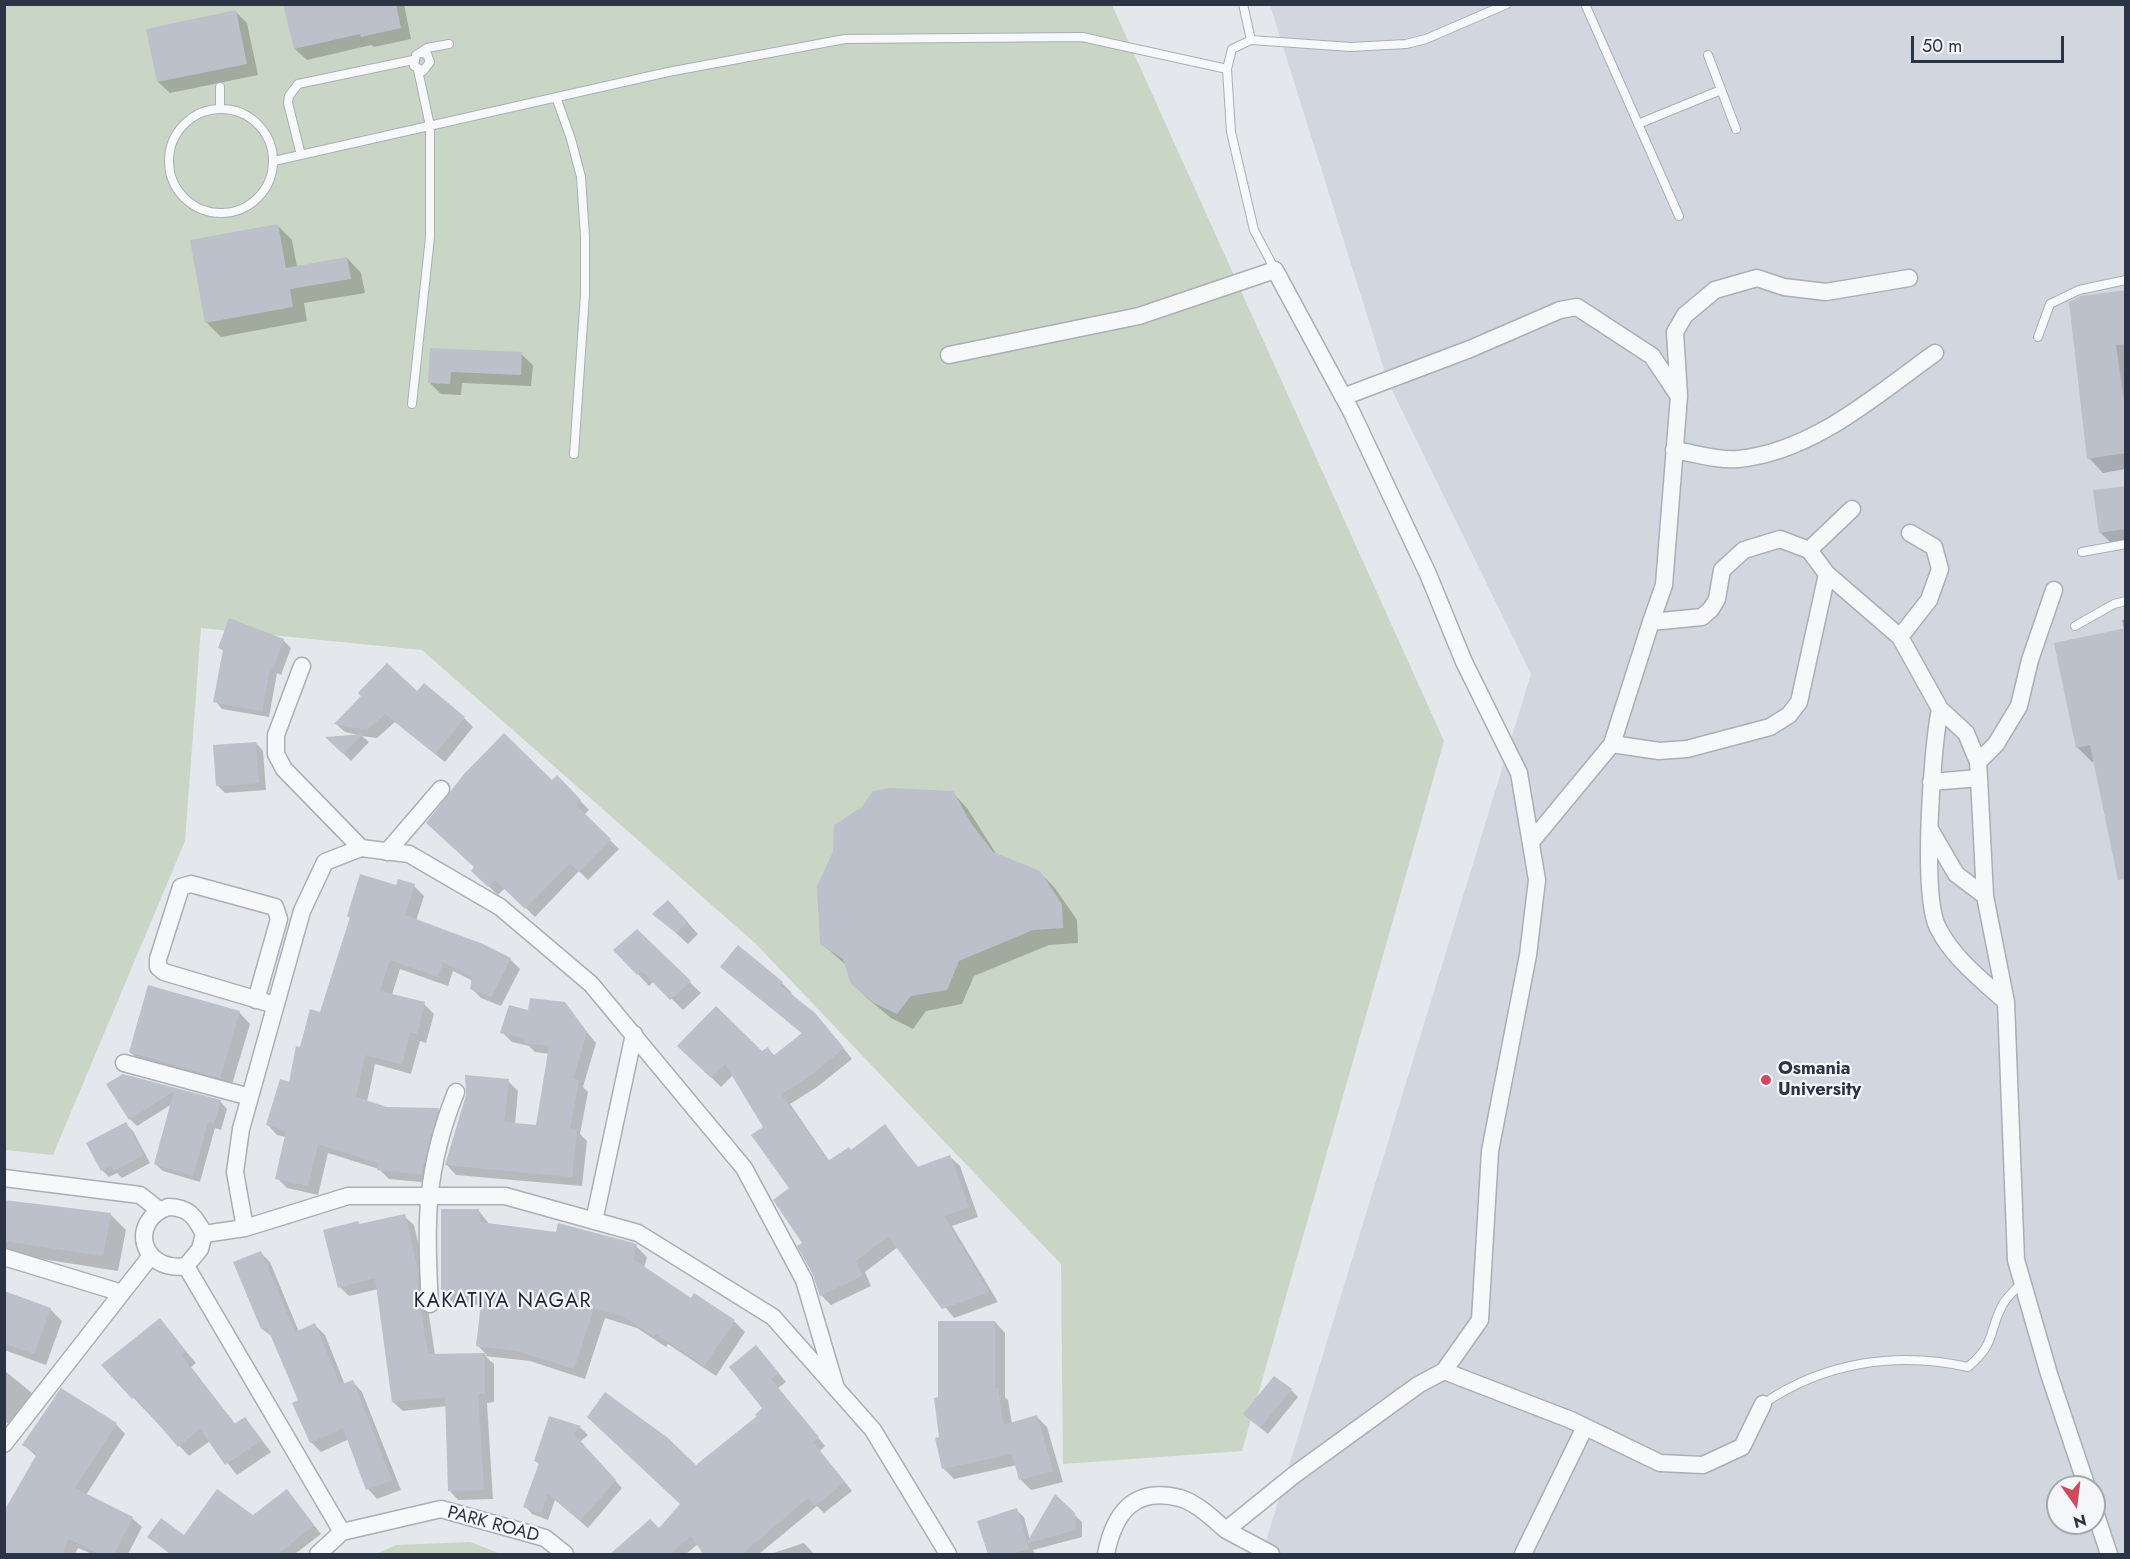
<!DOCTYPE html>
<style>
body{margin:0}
#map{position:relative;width:2130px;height:1559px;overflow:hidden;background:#e4e7ec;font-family:Jost,sans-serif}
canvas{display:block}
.frame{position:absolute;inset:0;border:6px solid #2b3445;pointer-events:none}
.north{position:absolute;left:2046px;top:1475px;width:60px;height:60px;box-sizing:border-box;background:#f4f6f9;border:2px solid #a4a8b1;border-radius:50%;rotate:166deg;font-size:16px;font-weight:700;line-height:24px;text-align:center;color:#2b3445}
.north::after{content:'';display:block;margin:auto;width:21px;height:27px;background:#d1495b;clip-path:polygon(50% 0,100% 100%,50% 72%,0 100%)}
.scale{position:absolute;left:1911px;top:36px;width:153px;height:27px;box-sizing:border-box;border:3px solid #2b3445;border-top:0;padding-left:8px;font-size:18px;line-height:21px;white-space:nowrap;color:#2b3445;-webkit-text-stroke:4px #f4f6f9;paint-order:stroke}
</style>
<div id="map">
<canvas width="2130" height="1559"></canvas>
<div class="frame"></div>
<div class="north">N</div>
<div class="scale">50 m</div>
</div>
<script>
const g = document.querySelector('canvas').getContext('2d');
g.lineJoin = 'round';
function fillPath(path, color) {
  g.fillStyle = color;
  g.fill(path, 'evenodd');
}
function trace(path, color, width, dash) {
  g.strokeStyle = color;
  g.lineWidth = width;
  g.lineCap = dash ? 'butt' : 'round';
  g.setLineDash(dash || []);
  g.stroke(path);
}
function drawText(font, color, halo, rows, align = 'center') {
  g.font = font + ' Jost,sans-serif';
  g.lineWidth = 4.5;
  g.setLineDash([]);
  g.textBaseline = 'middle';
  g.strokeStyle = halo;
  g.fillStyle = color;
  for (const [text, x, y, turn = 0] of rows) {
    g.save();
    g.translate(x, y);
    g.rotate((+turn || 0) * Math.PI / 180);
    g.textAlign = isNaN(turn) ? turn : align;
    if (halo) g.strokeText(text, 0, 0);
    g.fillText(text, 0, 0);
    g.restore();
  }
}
fillPath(new Path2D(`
 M1270,5h855v1549h-863l269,-880 -143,-292zM2058,1487h36v36h-36z`), '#d2d6de');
fillPath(new Path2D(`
 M4,5h1108l332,736 -202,710 -179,13 -2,-200 -305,-320 -334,-294 -221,-22 -16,213 -132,314 -48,-5z
 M470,1542l31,12h-125l20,-9z`), '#c9d6c5');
fillPath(new Path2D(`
 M285,4h119l7,35 -37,8 -3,-2 -64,15 -12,-11z
 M236,12l11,11 11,52 -88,18 -12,-11z
 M278,226l14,14 5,27 50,-9 14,15 4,20 -61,10 3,18 -86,16 -15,-15z
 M2126,291v178l-23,4 -14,-15z
 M432,350l89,4 12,11 -2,21 -69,-3 -1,12 -20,-1 -11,-11z
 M2126,488v57l-11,2 -15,-15z
 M2126,619v246l-31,-103h-3l-15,-15 47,-117 -2,-10z
 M230,620l54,21 7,7 -10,27 -4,-2 -8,44 -47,-8 -7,-8 9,-49 -4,-4z
 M417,693l47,25 9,9 -28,35 -50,-40 -18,16 -15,-2 7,6 -18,19 -23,-23 30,-3 -13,-3 -9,-8z
 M256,743l7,8 3,39 -41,3 -8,-8z
 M557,777l32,33 -5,5 35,34 -31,31 -9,-9 -44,46 -30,-29 -7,7 -25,-24z
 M952,792l15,16 30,47 42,17 16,16 22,32 1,23 -29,2 -75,31 -12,28 -36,7 -13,18 -22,-11 -23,-19 -16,-16 -6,-18 -24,-21z
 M414,886l10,10 -8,25 94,38 10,10 -19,37 -20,-8 -10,-10 2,-7 -20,-10 -5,15 -48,-17 -8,26 32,9 10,10 -8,29 -6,-2 -9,33 -36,-10 -8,38 20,7 51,1 10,10 -17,63 -42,-4 -10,-10 -51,-16 -10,42 -31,-7 -10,-10 9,-41 -9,-2 -10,-11 23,-41 12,-35 19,-35 30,-94 -3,-3 49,-29z
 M679,913l19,21 -10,10 -33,-30z
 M637,931l64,62 -18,17 -29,-29 -5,5 -33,-36z
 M722,967l60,16 10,10 -2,2 35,30 27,34 -35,28 -27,17 40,58 21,-11 34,-25 34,42 30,-12 11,10 18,51 -26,9 46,76 -44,16 -56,-71 -33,25 6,14 -40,19 -10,-10 -17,-51 -13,-56 -26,-61 -32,-52 -12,12 -42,-41 83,7 6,-4 7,7 28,-22z
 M564,1004l32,39 -13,44 5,5 -8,42 7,7 -5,45 -126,-11 -9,-10 61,-84 10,10 -3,33 22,3 13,-73 -15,-2 -6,-6 -17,-4 -10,-10 28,-21z
 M239,1012l11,12 -19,64 -89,-25 -12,-11z
 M124,1075l96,26 7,8 -6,21 -6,-2 -15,54 -37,-11 -8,-7 17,-60 -35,22 -7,-7z
 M126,1124l7,7 17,32 -28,15 -5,-5 -8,4 -7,-7z
 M4,1202l106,12 16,16 -8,41 -114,-18z
 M479,1211l11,14 146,21 11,11 -3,11 48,32 3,-5 39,26 11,11 -29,44 -48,-32 -2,3 -29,-19 -32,-10 -20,61 -55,-18 -45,-5 9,8v38l-7,1 6,96 -35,1 -9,-10 -2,-84 -44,5 -10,-9 -15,-113 -29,7 -9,-9 18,-65 3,4 43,-10 10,9 13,56v21l8,53h52l-10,-10 5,-40 -28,-1 -11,-12z
 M260,1252l10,10 29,70 16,-7 10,10 20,50 8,-3 9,10 39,98 -24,9 -9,-10 -19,-50 -28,13 -10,-10 -17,-39 6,-2 -27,-64 -11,-8z
 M4,1292l46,17 12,12 -16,44 -42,-15z
 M160,1321l36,42 -5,4 45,58 9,-6 26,33 -34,23 -27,-34 -21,15 -86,-90z
 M995,1322l10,11v64l3,3 4,24 25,-7 10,10 16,55 -32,8 -10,-10 -4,-15 -63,14 -11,-11 -4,-70z
 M764,1355l22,27 -8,6 47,58 -5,5 32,40 -28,22 -7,-7 -58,48h-54l-7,-10 -12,10h-73l37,-33 9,9 23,-26 14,-37 63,-50 5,-8z
 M4,1370l29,24 -22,31 -7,-4z
 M1291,1390l7,7 -30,37 -16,-13z
 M550,1418l31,10 7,7 -8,7 42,46 -34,40 -33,-28 -7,20 -16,-6 -7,-8 15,-41 -4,-4z
 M116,1424l9,10 -39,61 46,23 10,9 -14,27h-36l-14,-6 -3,6h-61l-10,-4 33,-93 -13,-12z
 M287,1491l34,43 -26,20h-125l-21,-17h35l69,-20z
 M1055,1496l27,26v15l-49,13 2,4h-45l-11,-32 37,-12 8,7 6,23z
 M804,1543l10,11h-44z`), '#0003');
fillPath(new Path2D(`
 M283,4h113l5,24 -40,9 -1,-3 -66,15z
 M236,10l11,54 -90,18 -11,-53z
 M278,224l8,44 61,-11 4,22 -61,10 3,18 -88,16 -15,-83z
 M2126,290v54l-10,1 10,70v38l-39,6 -18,-157 12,-6z
 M430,348l92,4 -1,23 -70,-3 -1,12 -22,-1z
 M2126,486v43l-27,4 -6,-43z
 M229,618l55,21 -11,30 -3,-2 -8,44 -49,-9 10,-52 -5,-2z
 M2126,628v251l-8,1 -28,-135 -14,3 -22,-105z
 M387,663l30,28 7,-8 41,34 -30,37 -50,-40 -18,16 -33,-6 27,-28 -3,-3z
 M504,733l48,47 5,-5 24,25 -5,5 35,34 -32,33 -9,-9 -45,46 -30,-29 -7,7 -17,-16 3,-4 -48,-44 38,-49z
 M363,734l-20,20 -18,-17z
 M256,742l3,41 -43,3 -3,-41z
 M891,788l62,3 18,32 22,29 47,19 22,33 1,24 -30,2 -74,31 -12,29 -36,6 -14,18 -23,-11 -23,-19 -8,-25 -23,-15 -3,-58 16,-34 1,-27 28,-18 11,-16z
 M360,874l36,11 2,-6 17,5 -10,31 78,29 28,14 -20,39 -21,-8 2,-12 -29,-15 -5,15 -48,-17 -10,31 45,11 -8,32 -7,-2 -8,32 -37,-9 -9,42 31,10 52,1 -18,66 -44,-4 1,-7 -60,-19 -10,42 -33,-7 11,-48 -20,-6 14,-46 9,3 7,-36 4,1 10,-38 10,3 30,-95 -3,-1z
 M668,900l20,22 -12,11 -24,-19z
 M637,929l54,52 -21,19 -28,-29 -5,4 -24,-25z
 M738,945l45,37 -3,3 35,28 29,35 -37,30 -26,16 47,67 21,-14 2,3 34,-26 32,43 33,-12 19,52 -25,9 45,76 -47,17 -54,-73 -32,25 6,15 -42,20 -7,-21 -16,-29 5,-3 -29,-43 16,-12 -38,-53 12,-8 -38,-63 -14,14 -34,-32 39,-40 46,45 6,-4 5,9 29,-23 -82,-66z
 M148,985l92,26 -20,67 -91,-26z
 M530,998l35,4 22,30 -14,47 6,1 -9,48 7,1 -5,48 -127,-12 21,-70 -1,-20 44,4 -5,43 32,3 13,-79 -25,-3v-5l-24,-5 9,-28 19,5z
 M123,1074l98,26 -7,24 -6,-2 -15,54 -39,-12 20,-73 -45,29 -23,-36z
 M126,1122l18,33 -30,16 -3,-6 -10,6 -15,-28z
 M4,1200l107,13 -8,43 -99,-15z
 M441,1209h38l1,13 76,10 2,-9 76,20 3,2 -4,14 58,39 3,-5 41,27 -31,46 -48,-32 -2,3 -29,-20 -31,-9 -20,61 -57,-18 -41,-5 6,-51 -41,-2z
 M405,1214l13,57v21l10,62 57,-1v41h-7l6,96 -36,1 -3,-94 -53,5 -17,-124 -37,10 -15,-58 35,-9 1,3z
 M261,1251l34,81 20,-9 25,62 13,-5 39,100 -26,10 -23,-62 -33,15 -18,-40 6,-3 -31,-73 -6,2 -28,-67z
 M4,1291l47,17 -17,46 -30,-11z
 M160,1318l26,33 -5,4 53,69 11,-7 17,23 -37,25 -25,-36 -22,18 -44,-51 -2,3 -31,-34z
 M938,1321h57v68l3,-1 5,37 34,-10 16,56 -34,9 -7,-26 -70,15 -7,-31 4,-1 -5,-39 4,-1z
 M756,1345l23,28 -8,6 48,58 -6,5 32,40 -30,24 -7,-8 -66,56h-39l-12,-18 -21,18h-60l40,-35 9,9 21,-24 -93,-87 18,-25 63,46 28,27 61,-49 -2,-1 7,-7 -33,-41z
 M1274,1376l18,13 -32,39 -17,-14z
 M61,1388l56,35 -42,65 58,29 -19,37h-15l-30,-15 -7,15h-58v-43l33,-57 -15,-9z
 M549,1416l32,10 -7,8 42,46 -36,41 -32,-27 -7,19 -18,-6 16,-44 -5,-2z
 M217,1489l36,26 34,-26 27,36 -36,29h-107l-24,-17 14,-19 23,17z
 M1055,1494l20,19 1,17 -49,13 2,6 -20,5h-21l-11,-33 40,-13 10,34z`), '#bbc0ca');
const lane = new Path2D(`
 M1243,4l8,36
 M1585,4l94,212
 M421,53l6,1 3,8 -7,9 -9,-5 2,-11 11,-7 22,-4
 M1708,55l28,74
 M556,97l15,42 10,38 4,59v58l-11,160
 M220,109v-22
 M169 161a52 52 0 1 1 104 0a52 52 0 1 1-104 0Z
 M1638,124l83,-34
 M301,155l-13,-52 1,-7 9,-12 115,-24
 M274,161l394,-89 177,-33 237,-2 145,32
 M1275,270l-21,-40 -23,-98 -4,-63 5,-20 19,-9 100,7 55,-3 20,-5 81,-35
 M2038,337l12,-33 29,-14 47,-10
 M412,404l18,-167v-111l-12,-56
 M2082,552l44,-8
 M2075,626l39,-22 12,-3
 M1763,1404c61,-42 134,-53 205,-37 29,-24 20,-36 35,-63 5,-8 13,-15 19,-22`);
const street = new Path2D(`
 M1909,278l-83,14 -42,-5 -27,-9 -42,12 -30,25 -10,17 4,64 -15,189 -13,37 51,-5 9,-8 6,-10 5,-29 22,-20 36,-11 29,11 18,24 73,63 40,72c-8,39 -19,186 -2,219 15,30 44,52 68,74
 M949,355l190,-39 136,-46 76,141 77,163 36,88 55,111 18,107 -9,75 -38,196 -10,169 -36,51 -26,14 -124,90 -68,55c-13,-11 -29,-27 -46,-32 -47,-12 -66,16 -74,56
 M1343,397l127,-48 90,-39 17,-3 75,49 26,39
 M1674,450c20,3 44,11 64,9 75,-7 138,-64 197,-106
 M1809,550l43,-41
 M2054,590l-24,70 -11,46 -23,38 -18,18 1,16 6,118 21,106 10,258 33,114 38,113
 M1900,637l29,-37 11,-31 -6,-22 -24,-14
 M302,666l-26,69v19l8,15 77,79
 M1940,709l26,24 12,29
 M1612,744l39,-122
 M1931,782l48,-4
 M1931,831l25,43 29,22
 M1531,842l81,-98 47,7 28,-2 83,-22 19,-12 10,-13 28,-128
 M387,852l54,-63
 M256,1000l23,-81 -4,-12 -84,-23 -10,3 -23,72v8l6,5 111,33
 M124,1063l126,34
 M4,1178l136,17 19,15
 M168,1207c20,0 27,9 36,27l-4,15 -14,17c-45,7 -58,-45 -18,-59z
 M594,1221l40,-187
 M245,1228l-10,-56 6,-43 61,-218 23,-49 36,-14 48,6 91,53 91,77 153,184 60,112 32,108
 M204,1234l41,-6 103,-32h157l133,37 135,84 100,113 75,124
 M4,1257l118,36
 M186,1266l156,266
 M430,1304c-5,-81 -5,-135 26,-212
 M1444,1371l127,49 89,43 43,2 39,-18 21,-43
 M4,1444l146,-187
 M2094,1509l15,45
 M1226,1530l45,24
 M318,1554l24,-22 99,-23 104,29 20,16
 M1523,1554l62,-127`);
trace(lane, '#a9aeb7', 10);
trace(street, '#a9aeb7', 19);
trace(lane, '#f7f8fa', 8);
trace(street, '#f7f8fa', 16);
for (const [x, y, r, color] of [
 [1766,1080,6,"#d1495b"]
]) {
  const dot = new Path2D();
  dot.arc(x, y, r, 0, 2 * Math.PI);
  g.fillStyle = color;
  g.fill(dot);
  trace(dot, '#f4f6f9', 2);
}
drawText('bold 18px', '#2b3445', '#f4f6f9', [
 ["Osmania",1778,1070],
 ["University",1778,1091]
], 'left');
drawText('18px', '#2b3445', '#f4f6f9', [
 ["PARK ROAD",493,1525,15]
]);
g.letterSpacing = '1.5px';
drawText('20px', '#1d2536', '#f4f6f9', [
 ["KAKATIYA NAGAR",503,1302]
]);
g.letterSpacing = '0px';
</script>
